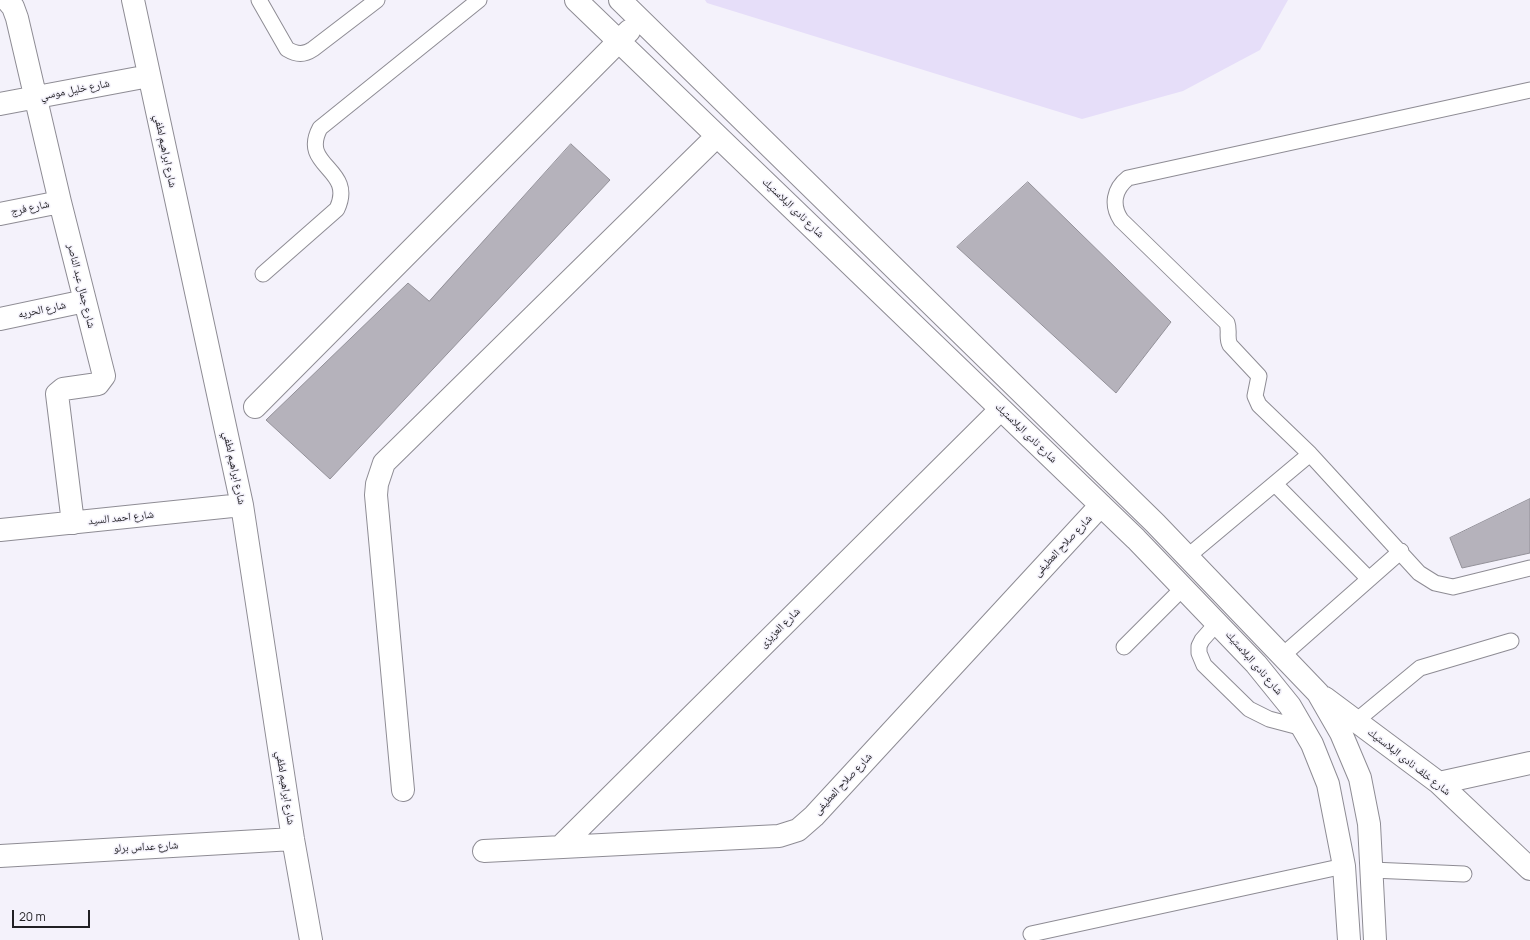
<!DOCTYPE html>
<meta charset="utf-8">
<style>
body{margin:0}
#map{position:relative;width:1530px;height:940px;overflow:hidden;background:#f4f2fb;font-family:Manrope,sans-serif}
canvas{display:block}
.scale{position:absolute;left:12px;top:910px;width:78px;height:18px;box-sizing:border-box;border:2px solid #212024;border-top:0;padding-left:5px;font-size:12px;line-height:14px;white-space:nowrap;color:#212024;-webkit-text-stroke:3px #f4f2fb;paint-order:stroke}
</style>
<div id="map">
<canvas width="1530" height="940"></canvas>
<div class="scale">20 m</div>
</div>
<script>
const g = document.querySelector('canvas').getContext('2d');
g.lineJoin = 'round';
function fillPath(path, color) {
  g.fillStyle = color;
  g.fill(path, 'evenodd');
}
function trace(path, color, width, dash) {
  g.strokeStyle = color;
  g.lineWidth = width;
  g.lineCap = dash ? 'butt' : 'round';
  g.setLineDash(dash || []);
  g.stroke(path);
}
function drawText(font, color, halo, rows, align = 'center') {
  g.font = font + ' Manrope,"Noto Naskh Arabic",sans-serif';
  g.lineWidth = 3;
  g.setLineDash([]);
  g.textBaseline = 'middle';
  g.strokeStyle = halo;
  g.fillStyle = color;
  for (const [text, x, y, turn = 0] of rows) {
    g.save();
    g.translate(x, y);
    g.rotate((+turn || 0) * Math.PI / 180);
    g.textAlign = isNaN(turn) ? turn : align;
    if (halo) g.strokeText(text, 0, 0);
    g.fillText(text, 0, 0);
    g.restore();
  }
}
fillPath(new Path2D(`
 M705,0h583l-28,50 -77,41 -101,28 -375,-116z`), '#e6def9');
const building = new Path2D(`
 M571,144l39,36 -280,299 -64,-59 142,-137 21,18z
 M1028,182l143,140 -55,71 -159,-146z
 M1530,499v54l-68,15 -12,-30z`);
fillPath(building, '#b5b2bb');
trace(building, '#939199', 1);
const lane = new Path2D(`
 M259,0l28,49c10,6 17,6 26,0l64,-49
 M1530,90l-402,88c-14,11 -17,27 -7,42l106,103c3,8 -1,15 3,22l29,31 -4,20 4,9 51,49 109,119 16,10 18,4 77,-19
 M263,274l74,-65c19,-41 -38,-42 -17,-81l159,-128
 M1275,484l94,95
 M1187,557l123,-103
 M1217,623l-15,17 -3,6v7l5,12 45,44 20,10 34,9
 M1124,647l60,-60
 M1283,655l118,-104
 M1356,721l64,-53 91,-27
 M1372,870l92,4
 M1031,934l313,-68`);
const street = new Path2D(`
 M7,0l6,7 4,11 43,184 44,174 -6,8 -35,5 -6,5 16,129
 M133,0l109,505 51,334 18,101
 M576,0l560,539 120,125 34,42 22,38 16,40 16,82 5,74
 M620,0l535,523 163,170 23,40 19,45 9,46 6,116
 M0,104l149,-28
 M0,214l60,-12
 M0,319l85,-18
 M255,407l374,-376
 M0,530l242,-25
 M1325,698l114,85 91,86
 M1439,783l91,-20
 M403,790l-27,-295 1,-11 7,-21 333,-327
 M560,847l441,-438
 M484,851l295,-15 19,-6 16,-14 287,-311
 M0,856l293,-17`);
trace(lane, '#8e8c94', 17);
trace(street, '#8e8c94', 24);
trace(lane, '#fff', 15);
trace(street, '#fff', 22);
drawText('11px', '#212024', '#f4f2fb', [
 ["شارع خليل موسي",75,90,-11],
 ["شارع ابراهيم لطفي",165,151,78],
 ["شارع فرج",30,208,-12],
 ["شارع نادى البلاستيك",793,208,44],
 ["شارع جمال عبد الناصر",81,286,76],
 ["شارع الحريه",42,310,-12],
 ["شارع نادى البلاستيك",1026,433,44],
 ["شارع ابراهيم لطفي",234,468,78],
 ["شارع احمد السيد",121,518,-6],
 ["شارع صلاح العطيفى",1063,546,-47],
 ["شارع العزيزى",780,628,-45],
 ["شارع نادى البلاستيك",1254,663,49],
 ["شارع خلف نادى البلاستيك",1409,762,38],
 ["شارع صلاح العطيفى",843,784,-47],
 ["شارع ابراهيم لطفي",285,788,81],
 ["شارع عداس برلو",146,847,-3]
]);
</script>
